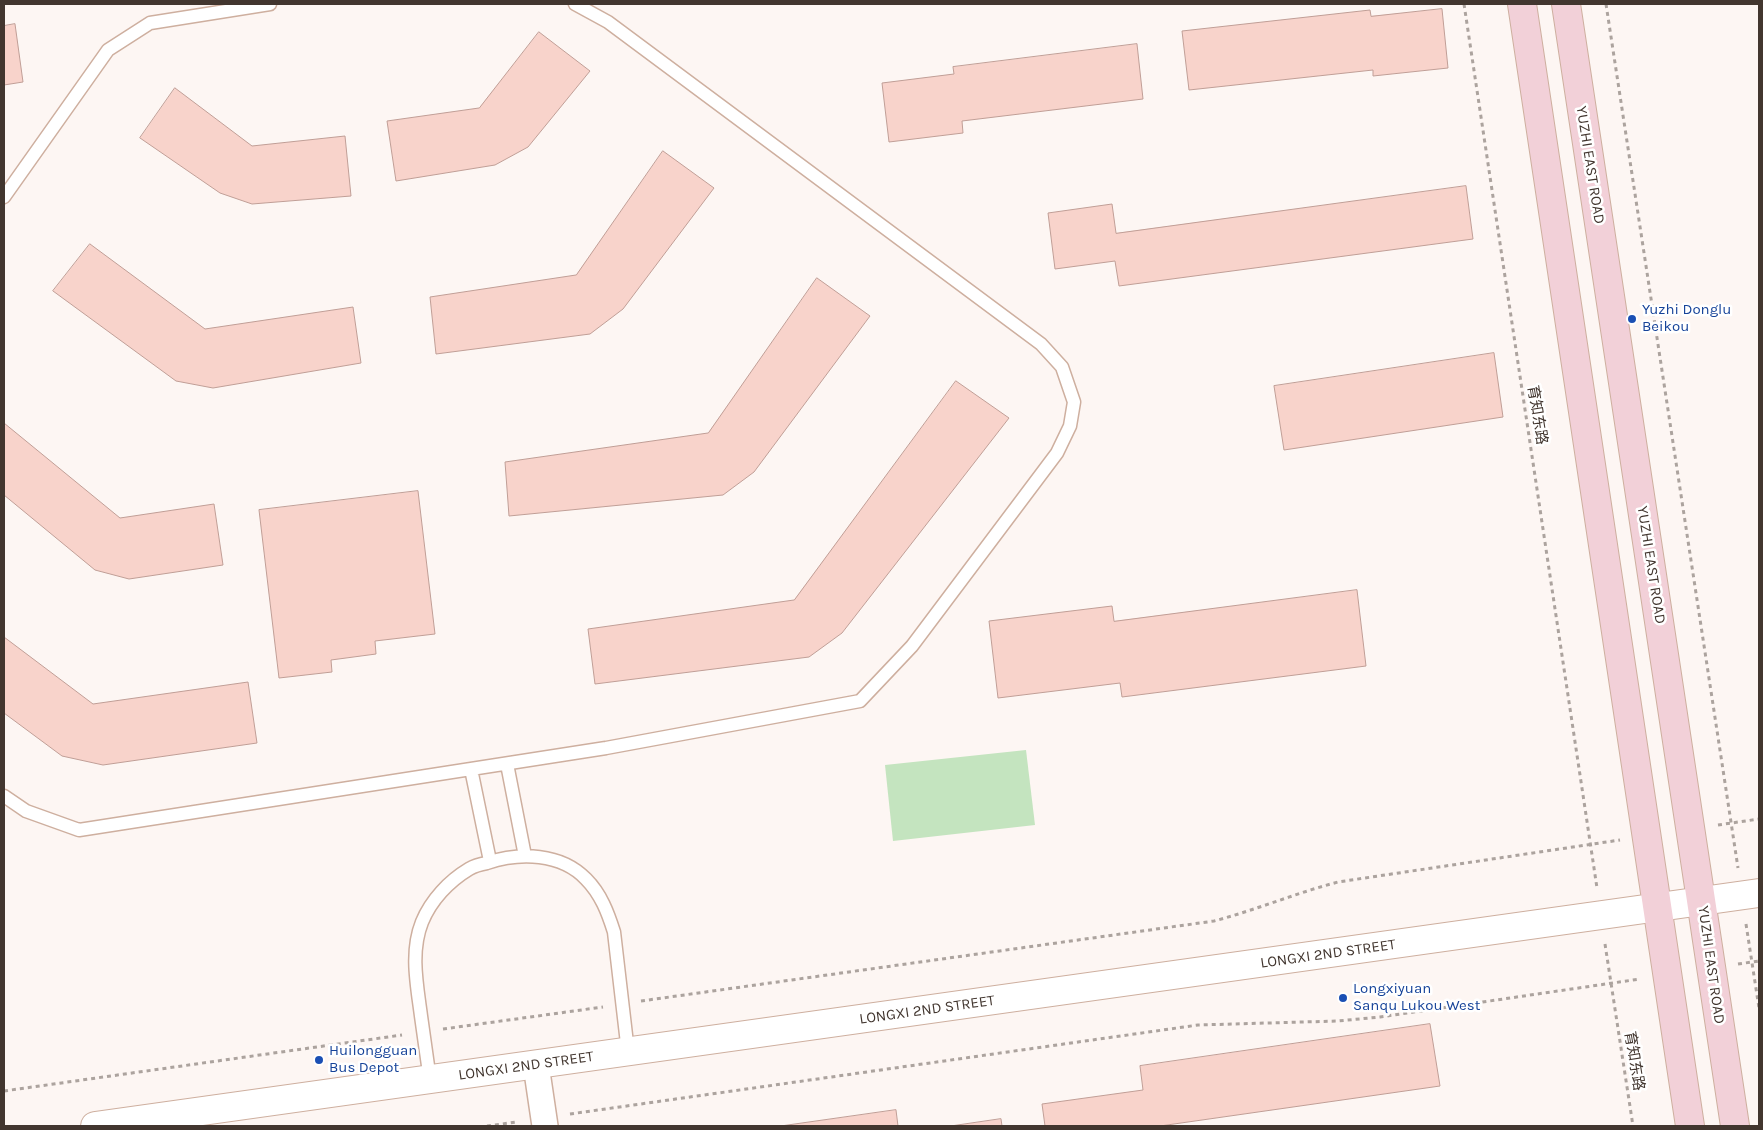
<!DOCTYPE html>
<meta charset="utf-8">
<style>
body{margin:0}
#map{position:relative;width:1763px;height:1130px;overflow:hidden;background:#fdf6f3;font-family:Karla,sans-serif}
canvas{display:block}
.frame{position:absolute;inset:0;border:5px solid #42362f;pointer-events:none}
</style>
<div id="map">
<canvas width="1763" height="1130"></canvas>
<div class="frame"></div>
</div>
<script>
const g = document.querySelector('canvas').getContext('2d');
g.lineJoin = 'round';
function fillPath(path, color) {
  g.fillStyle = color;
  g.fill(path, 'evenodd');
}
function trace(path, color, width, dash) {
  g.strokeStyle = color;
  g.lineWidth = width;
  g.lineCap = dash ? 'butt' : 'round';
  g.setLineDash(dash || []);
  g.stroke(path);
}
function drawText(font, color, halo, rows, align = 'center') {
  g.font = font + ' Karla,"Noto Sans SC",sans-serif';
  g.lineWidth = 5;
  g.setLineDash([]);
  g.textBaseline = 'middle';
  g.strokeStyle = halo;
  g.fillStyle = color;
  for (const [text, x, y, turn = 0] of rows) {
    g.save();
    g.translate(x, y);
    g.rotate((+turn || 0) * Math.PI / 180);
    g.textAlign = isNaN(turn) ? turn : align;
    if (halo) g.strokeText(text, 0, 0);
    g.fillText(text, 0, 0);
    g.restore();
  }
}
fillPath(new Path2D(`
 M1026,750l9,75 -142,16 -8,-76z`), '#c4e4bf');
const building = new Path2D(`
 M1442,9l6,59 -75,8v-6l-184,20 -7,-59 188,-21 1,6z
 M15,24l8,58 -19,3v-59z
 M539,32l51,39 -62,76 -33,18 -99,16 -9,-60 92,-13z
 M1137,44l6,55 -181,22 1,12 -74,9 -7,-59 72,-9 -1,-7z
 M175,88l77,58 93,-10 6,60 -99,8 -32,-11 -80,-55z
 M663,151l51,37 -91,121 -33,25 -154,20 -6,-57 146,-22z
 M1466,186l7,53 -354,47 -4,-25 -60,8 -7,-56 64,-9 4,29z
 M90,244l115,85 148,-22 8,56 -148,25 -37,-7 -123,-90z
 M817,278l53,38 -116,156 -31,23 -214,21 -4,-54 203,-29z
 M1494,353l9,64 -219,33 -10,-64z
 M956,381l53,37 -167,215 -33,24 -214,27 -7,-55 206,-29z
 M4,423l116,95 94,-14 9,61 -94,14 -34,-9 -91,-75z
 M418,491l17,143 -60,7 1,13 -45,6 1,12 -53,6 -20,-168z
 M1357,590l9,76 -244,31 -2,-14 -122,15 -9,-77 123,-15 2,15z
 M4,637l89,67 155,-22 9,61 -154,22 -41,-9 -58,-43z
 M1430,1024l10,62 -280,40h-115l-3,-22 101,-14 -3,-24z
 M896,1110l2,16h-117z
 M1001,1119l1,7h-51z`);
fillPath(building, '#f8d3cb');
trace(building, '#c09e96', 1);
const service = new Path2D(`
 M4,197l104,-147 42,-27 120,-19
 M507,764l18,92
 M471,769l19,92
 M4,796l22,15 53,19 527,-82 254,-47 52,-55 145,-193 13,-27 4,-24 -12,-35 -21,-23 -433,-322 -33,-18
 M430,1080c-3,-22 -6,-43 -9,-64 -4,-31 -11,-64 1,-94 9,-22 27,-41 47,-53 5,-3 12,-5 18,-6 33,-11 74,-10 99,16 15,15 22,34 28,53l14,120`);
const minor = new Path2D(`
 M536,1065l9,61`);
const tertiary = new Path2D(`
 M95,1126l1664,-233`);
const secondary = new Path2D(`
 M1522,4l168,1122
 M1566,4l169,1122`);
trace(service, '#ceaf9f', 15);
trace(minor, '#ceaf9f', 28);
trace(tertiary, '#ceaf9f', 30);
trace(secondary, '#ceaf9f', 30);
trace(new Path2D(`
 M1464,4l133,884
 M1606,4l132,864
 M1718,825l41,-6
 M1746,924l13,84
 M1605,944l28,182
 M1738,964l21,-3
 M641,1001l573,-80c42,-11 82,-28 124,-39l282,-42
 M443,1029l160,-22
 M4,1091l398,-56
 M570,1114l628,-89 140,-4 42,-4 260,-38
 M487,1126l30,-4`), '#aca39e', 3, [4, 4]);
trace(service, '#fff', 12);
trace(minor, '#fff', 25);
trace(tertiary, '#fff', 28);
trace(secondary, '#f2d0d8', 28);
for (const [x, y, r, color] of [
 [1632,319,5,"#1a4fb4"],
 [1343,998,5,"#1a4fb4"],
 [319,1060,5,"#1a4fb4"]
]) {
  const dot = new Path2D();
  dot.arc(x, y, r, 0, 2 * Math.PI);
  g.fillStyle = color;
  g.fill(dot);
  trace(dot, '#fff', 2);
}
drawText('15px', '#42362f', '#fff', [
 ["YUZHI EAST ROAD",1590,165,81],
 ["育知东路",1537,415,81],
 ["YUZHI EAST ROAD",1651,565,81],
 ["LONGXI 2ND STREET",1328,954,-8],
 ["YUZHI EAST ROAD",1711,965,82],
 ["LONGXI 2ND STREET",927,1010,-8],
 ["育知东路",1634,1061,81],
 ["LONGXI 2ND STREET",526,1066,-8]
]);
drawText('15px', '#164399', '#fff', [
 ["Yuzhi Donglu",1642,310],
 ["Beikou",1642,327],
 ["Longxiyuan",1353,989],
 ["Sanqu Lukou West",1353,1006],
 ["Huilongguan",329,1051],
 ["Bus Depot",329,1068]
], 'left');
</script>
